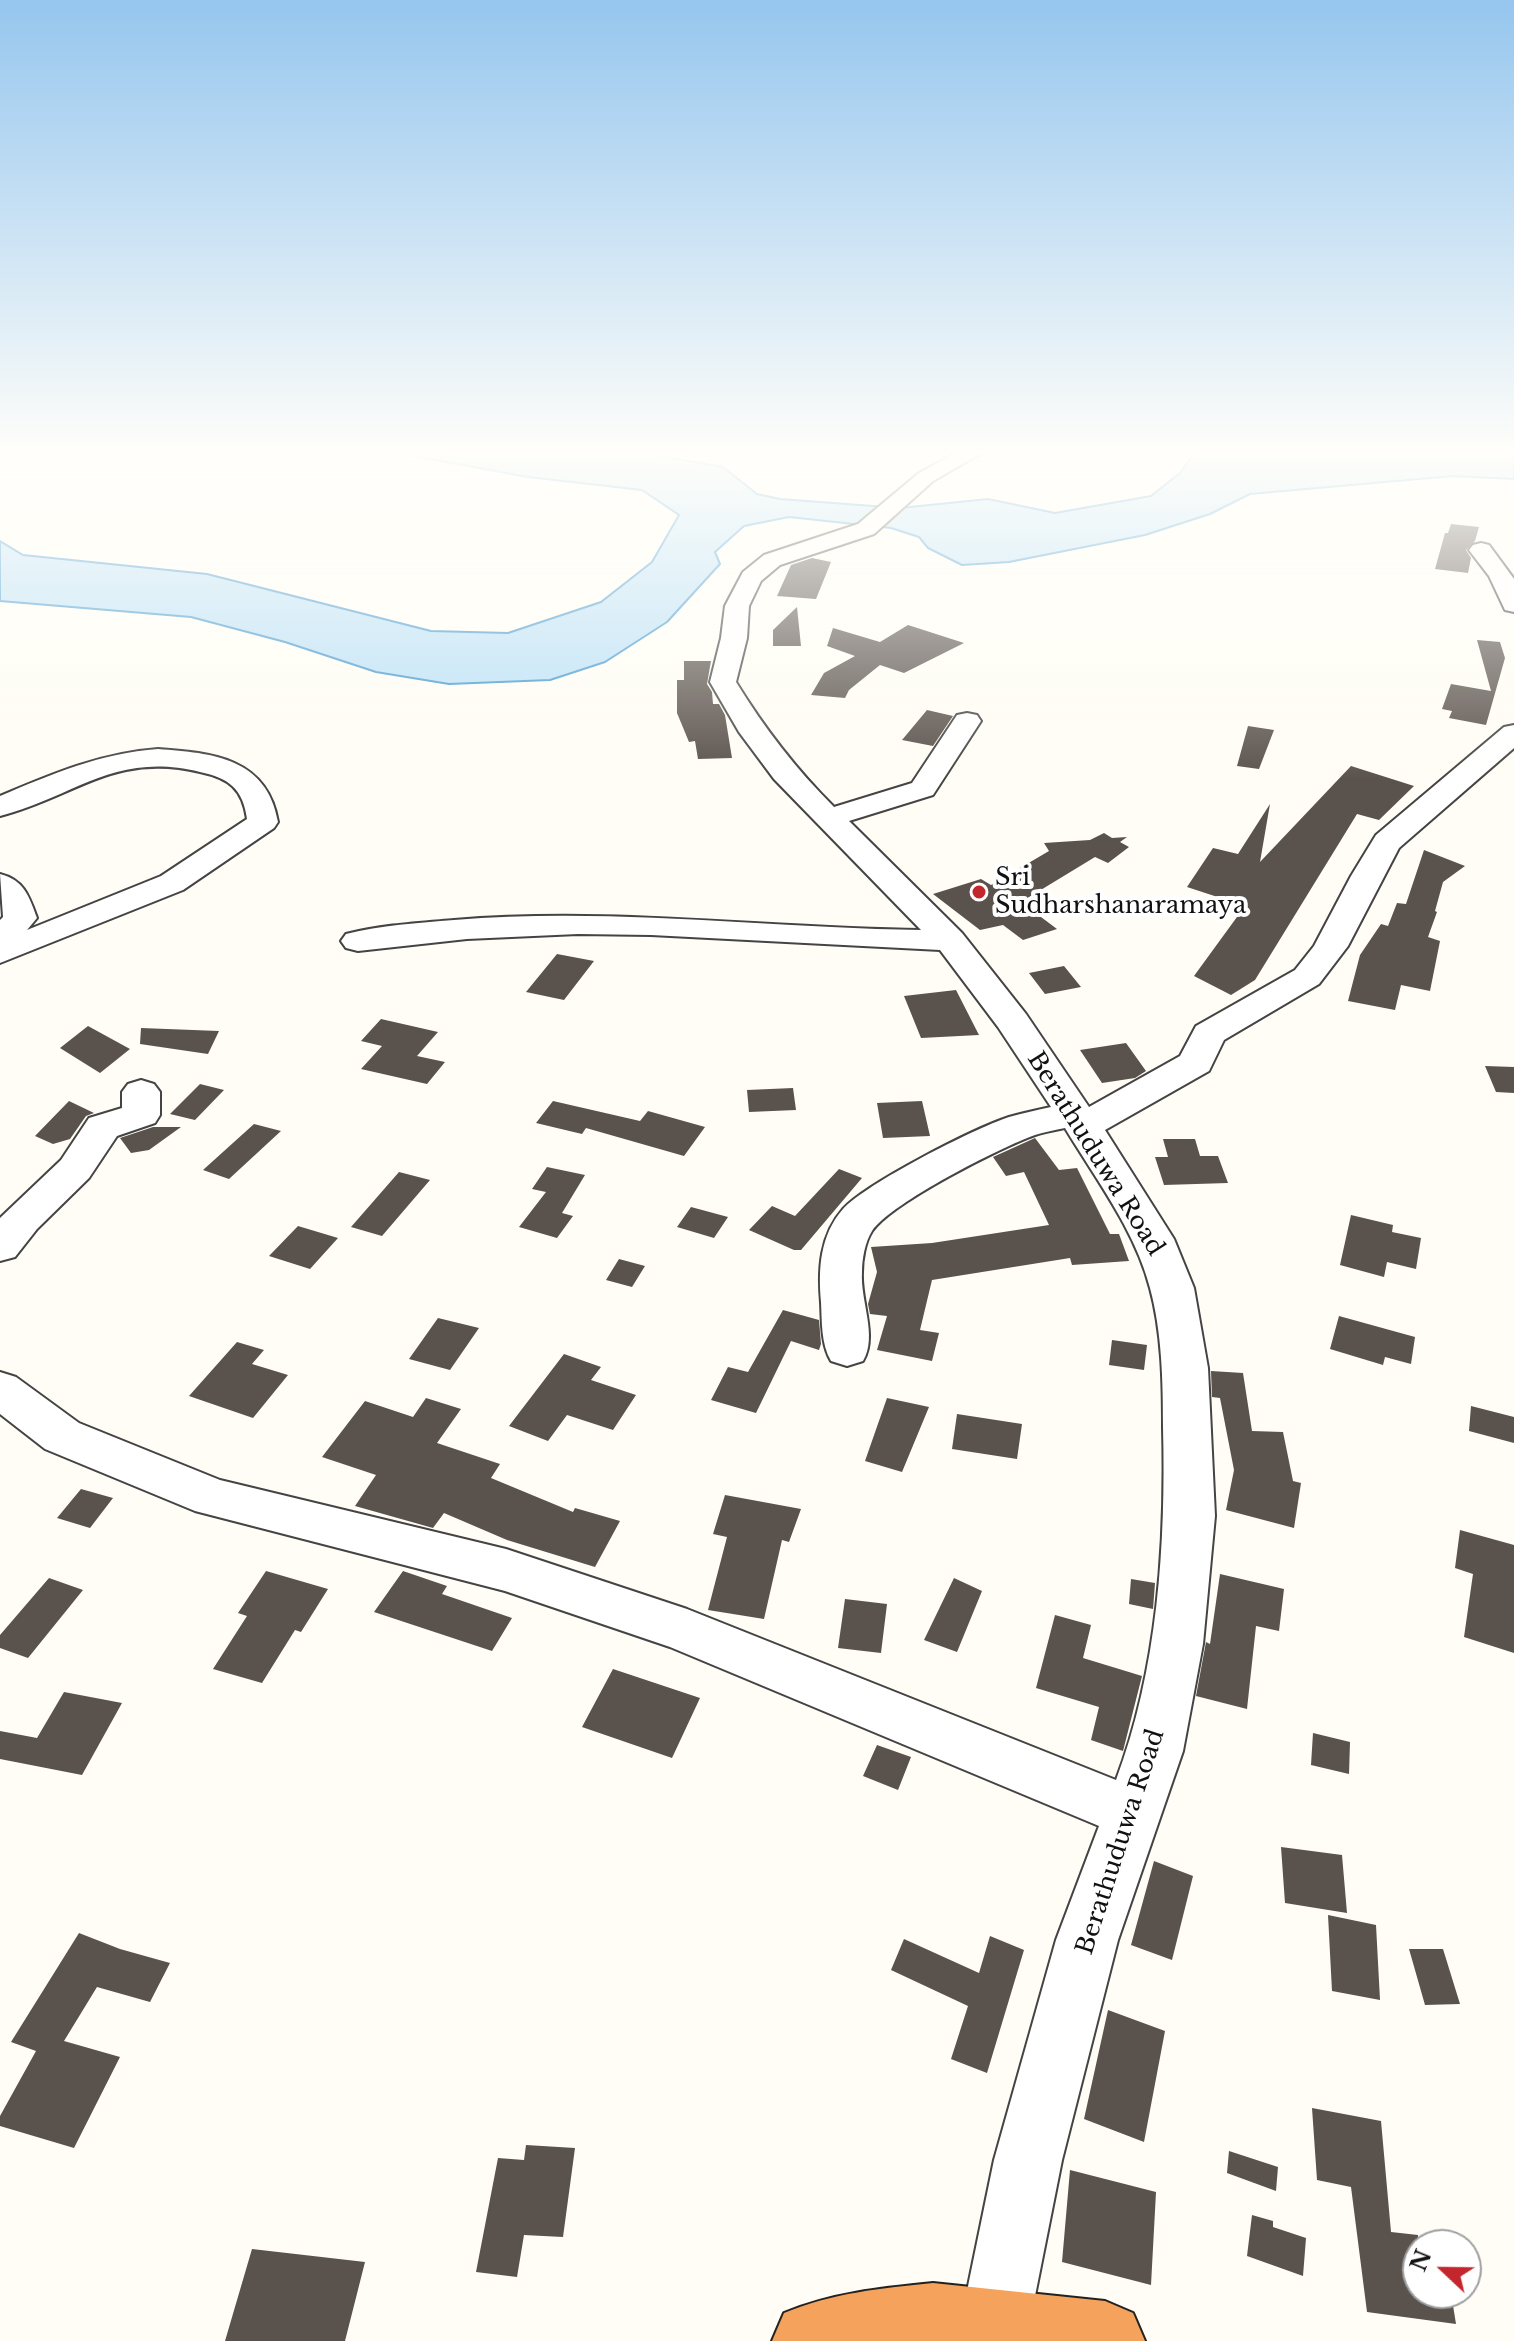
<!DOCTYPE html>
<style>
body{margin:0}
#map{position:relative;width:1514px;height:2341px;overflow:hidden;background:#fffdf5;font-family:"Libre Baskerville",serif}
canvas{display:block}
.north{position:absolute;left:1402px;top:2229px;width:80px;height:80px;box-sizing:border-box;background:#fff;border:2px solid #a0a0a0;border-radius:50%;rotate:292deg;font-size:22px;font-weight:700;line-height:32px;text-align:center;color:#111}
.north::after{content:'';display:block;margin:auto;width:28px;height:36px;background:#c4262e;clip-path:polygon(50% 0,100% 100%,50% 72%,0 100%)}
</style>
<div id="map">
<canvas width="1514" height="2341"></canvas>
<div class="north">N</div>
</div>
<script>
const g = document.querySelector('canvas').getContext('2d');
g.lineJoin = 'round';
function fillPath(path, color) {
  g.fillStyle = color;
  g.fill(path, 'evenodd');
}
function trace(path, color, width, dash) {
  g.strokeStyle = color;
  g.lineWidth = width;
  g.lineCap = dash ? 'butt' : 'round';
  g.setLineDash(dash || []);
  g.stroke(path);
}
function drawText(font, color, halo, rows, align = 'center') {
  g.font = font + ' "Libre Baskerville",serif';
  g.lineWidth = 8;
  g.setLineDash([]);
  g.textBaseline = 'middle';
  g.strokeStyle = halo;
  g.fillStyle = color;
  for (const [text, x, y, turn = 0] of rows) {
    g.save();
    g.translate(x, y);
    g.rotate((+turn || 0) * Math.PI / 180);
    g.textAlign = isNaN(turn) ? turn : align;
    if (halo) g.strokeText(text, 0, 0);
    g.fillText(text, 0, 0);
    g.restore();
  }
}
const water = new Path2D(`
 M392,452h244l87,15 34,27 23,5 120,9 88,-9 67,14 96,-17 29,-23 15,-21h319v27l-61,-3 -203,18 -40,20 -65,21 -136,27 -47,3 -34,-17 -9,-11 -28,-9 -102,-11 -45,9 -29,26 5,12 -53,58 -62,40 -55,18 -101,4 -73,-12 -91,-30 -94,-25 -191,-16v-60l23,14 184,19 224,57 77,2 93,-31 51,-40 27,-47 -37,-25 -114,-13z`);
fillPath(water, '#b9e0f7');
trace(water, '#3f96cf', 2);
fillPath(new Path2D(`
 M1451,524l28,3 -4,14 -9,9 5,8 -3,15 -33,-4 10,-36h3z
 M812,558l19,4 -15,37 -39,-3 14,-31z
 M797,607l4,39h-28v-16z
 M908,625l56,18 -60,30 -24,-8 -31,25 -4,8 -34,-3 13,-22 31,-17 -28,-10 6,-18 47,14z
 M1477,640l23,2 5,16 -19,67 -37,-7 3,-7 -10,-2 9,-25 40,7z
 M684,661h27l-4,23 5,8 1,12h6l6,11 7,43 -34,1 -3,-18 -6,1 -12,-29v-33h7z
 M927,710l26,6 -20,30 -31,-6z
 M1248,726l26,4 -15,39 -22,-3z
 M1351,766l63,20 -35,34 -22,-6 -102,166 -24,15 -37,-19 51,-70 -58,-19 26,-39 25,6 32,-50 -10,58z
 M1104,833l8,5 15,-1 -7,5 9,5 -21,16 -13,-6 -74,45 36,27 -34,11 -20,-15 -23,5 -47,-36 48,-15 10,6 58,-34 -5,-8 46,-3z
 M1424,850l41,16 -22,16 -8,29 2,1 -9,25 12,4 -10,50 -29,-6 -6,25 -47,-9 12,-46 21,-31 7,2 9,-23 9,1z
 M557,954l37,7 -30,39 -38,-8z
 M1064,966l17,21 -36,7 -16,-21z
 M956,990l23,45 -58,3 -17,-42z
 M381,1019l57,13 -21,24 28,6 -18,22 -66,-15 21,-23 -21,-5z
 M88,1026l42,23 -30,24 -40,-25z
 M141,1028l78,3 -11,23 -68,-10z
 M1126,1043l20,28 -11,7 -33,5 -22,-33z
 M1485,1066l29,1v26l-18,-1z
 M200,1084l24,6 -29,30 -25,-6z
 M793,1088l3,22 -47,2 -2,-22z
 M69,1101l25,12 -8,3 -16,23 -17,5 -18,-8z
 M553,1101l87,20 8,-10 57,16 -21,29 -98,-28 -4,6 -46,-11z
 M922,1101l8,35 -47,2 -6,-35z
 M254,1124l27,7 -52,48 -26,-9z
 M153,1127h28l-32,23 -18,3 -11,-15z
 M1035,1138l24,32 18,-2 33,66h9l10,27 -57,4 -2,-7 -138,22 -12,50 19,3 -7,28 -55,-11 10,-34 -17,-2 -2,-10 9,-32 -6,-25 61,-4 117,-18 -25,-53 -18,4 -13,-19z
 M1163,1139h32l5,17h18l10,27 -64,2 -9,-28h13z
 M547,1167l38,8 -23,38 11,3 -16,22 -38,-11 27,-35 -14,-3z
 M839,1169l23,9 -61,72h-7l-45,-20 23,-24 23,10z
 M399,1172l31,8 -48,56 -31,-9z
 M691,1207l37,10 -14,21 -37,-11z
 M1351,1215l42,10 -1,7 29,6 -5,31 -29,-7 -3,15 -44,-12z
 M298,1226l40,12 -28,31 -41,-13z
 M619,1259l26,7 -13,21 -26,-7z
 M783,1310l36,10 2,24 -2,6 -28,-9 -35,72 -45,-13 17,-33 20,5z
 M1339,1316l76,21 -4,27 -26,-7 -2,8 -53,-16z
 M438,1318l41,10 -29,42 -41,-11z
 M1112,1340l35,5 -3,25 -35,-5z
 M237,1342l27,8 -12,14 36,11 -35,43 -64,-22z
 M564,1354l37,13 -10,13 45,15 -23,35 -46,-15 -19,26 -39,-15z
 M1211,1371l32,2 9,58 31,1 10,49 8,2 -7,45 -68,-18 8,-40 -14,-72 -8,-1z
 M426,1398l35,11 -24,34 63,21 -9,14 82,34 2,-4 45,13 -25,46 -88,-27 -63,-27 -11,15 -78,-22 21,-31 -54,-18 43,-56 48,16z
 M887,1398l42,9 -27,65 -37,-11z
 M1471,1406l43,11v26l-45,-12z
 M957,1414l65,10 -5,35 -65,-10z
 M81,1489l32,9 -23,30 -33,-10z
 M725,1495l76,14 -12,33 -7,-2 -18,79 -56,-9 19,-73 -14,-3z
 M1460,1530l54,15v108l-50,-16 9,-63 -18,-6z
 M266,1571l62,18 -27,43 -6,-2 -33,53 -49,-14 34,-53 -9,-3z
 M403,1571l44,15 -5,8 70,24 -20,33 -118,-39z
 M1220,1574l64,15 -5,42 -23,-5 -9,83 -51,-13 10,-54 4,2z
 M49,1578l34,12 -55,68 -28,-10v-13z
 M954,1578l28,13 -25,61 -33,-12z
 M1131,1579l24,4 -2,26 -24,-5z
 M845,1599l42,5 -6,49 -43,-5z
 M1055,1615l36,10 -8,33 59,18 -19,75 -32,-11 8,-33 -63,-19z
 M613,1669l87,29 -28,60 -90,-31z
 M64,1692l58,11 -40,72 -82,-16v-28l37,7z
 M1313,1733l37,9 -1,32 -38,-9z
 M877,1745l34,12 -13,33 -35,-14z
 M1281,1847l61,8 5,58 -62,-10z
 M1154,1861l39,15 -21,84 -41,-15z
 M1328,1915l48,10 4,75 -48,-9z
 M79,1933l41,16 50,14 -20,39 -53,-15 -33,54 56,16 -46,91 -74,-22v-10l36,-65 -25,-9z
 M990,1936l34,14 -37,123 -36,-14 17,-53 -77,-36 13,-31 75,34z
 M1409,1949h34l17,55 -35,1z
 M1108,2010l57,21 -21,111 -60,-23z
 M1312,2108l69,13 10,111 27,3v58h33l5,31 -89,-12 -16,-125 -34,-7z
 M526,2145l49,3 -12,89 -39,-2 -7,42 -41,-5 22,-114 26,2z
 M1229,2151l49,16 -2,24 -49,-18z
 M1070,2170l86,22 -5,93 -89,-23z
 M1252,2215l21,6v6l33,11 -3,38 -56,-20z
 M252,2249l113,13 -20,79h-120z`), '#5a524d');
const minor = new Path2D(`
 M958,452h25l-50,29 -59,53 -94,31 -19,16 -12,25 -2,32 -11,44c29,47 59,86 98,125l78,-24 45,-68 10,-2 10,2 4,6 -48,74 -84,26 113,112 64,81 63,93 91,-51 16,-30 99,-56 19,-24 37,-70 25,-41 128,-108 10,-2v23l-115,100 -51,98 -29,38 -95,56 -15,31 -104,59 69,109 20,49 14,80 7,148 -12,128 -20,107 -65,189 -56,220 -36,181h-62l-5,-11 35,-170 62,-220 43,-114 -429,-179 -165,-56 -310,-80 -150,-62 -45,-35v-42l16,5 63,46 141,57 286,69 181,60 429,171c42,-111 50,-236 47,-353 0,-46 -1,-95 -13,-139 -15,-58 -55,-110 -85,-160 -10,2 -21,4 -30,7 -34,12 -144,68 -163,96 -7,11 -10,28 -10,41 -2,29 16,64 1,89l-16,5 -16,-5c-10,-17 -9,-39 -10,-59 -3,-33 -1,-67 22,-93 24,-26 130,-80 166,-92 14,-4 28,-7 42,-10l-53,-80 -58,-77 -289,-15 -73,-1 -111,5 -109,12 -12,-3 -5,-7 5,-7c35,-9 72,-11 108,-14 157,-13 311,8 467,10l-147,-151 -35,-47 -29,-50 11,-44 4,-32 18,-34 21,-17 94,-31 61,-51z
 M1481,543l8,2 25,34v33l-9,-2 -16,-34 -20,-26 4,-5z
 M158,749c55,4 109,9 120,73l-4,6 -91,62 -183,73v-43l3,-3 -3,-43c24,6 29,22 37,44l-10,12 134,-54 86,-57c-4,-30 -18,-41 -47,-47 -86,-21 -125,25 -200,44v-20c52,-22 101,-43 158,-47z
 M141,1080l13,4 6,8v23l-5,8 -38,13 -28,42 -52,51 -22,28 -15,4v-43l61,-58 28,-42 33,-10v-16l6,-8z`);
const highway = new Path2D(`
 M933,2283l172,18 28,12 12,28h-373l12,-28c48,-20 98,-25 149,-30z`);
trace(minor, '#444', 4);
trace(highway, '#222', 4);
fillPath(minor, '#fff');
fillPath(highway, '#f5a25d');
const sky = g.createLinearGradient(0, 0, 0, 780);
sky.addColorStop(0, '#95c6ee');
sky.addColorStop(0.58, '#fffefa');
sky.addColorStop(1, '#fffefa00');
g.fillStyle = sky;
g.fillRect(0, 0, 1514, 780);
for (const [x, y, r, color] of [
 [979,892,8,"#c4262e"]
]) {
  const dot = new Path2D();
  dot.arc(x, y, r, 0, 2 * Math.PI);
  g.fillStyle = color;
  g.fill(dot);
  trace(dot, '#fff', 3);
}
drawText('24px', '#111', '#fff', [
 ["Sri",995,878],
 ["Sudharshanaramaya",995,906]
], 'left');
drawText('24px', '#111', '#fff', [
 ["Berathuduwa Road",1095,1154,58],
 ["Berathuduwa Road",1121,1842,-72]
]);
</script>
